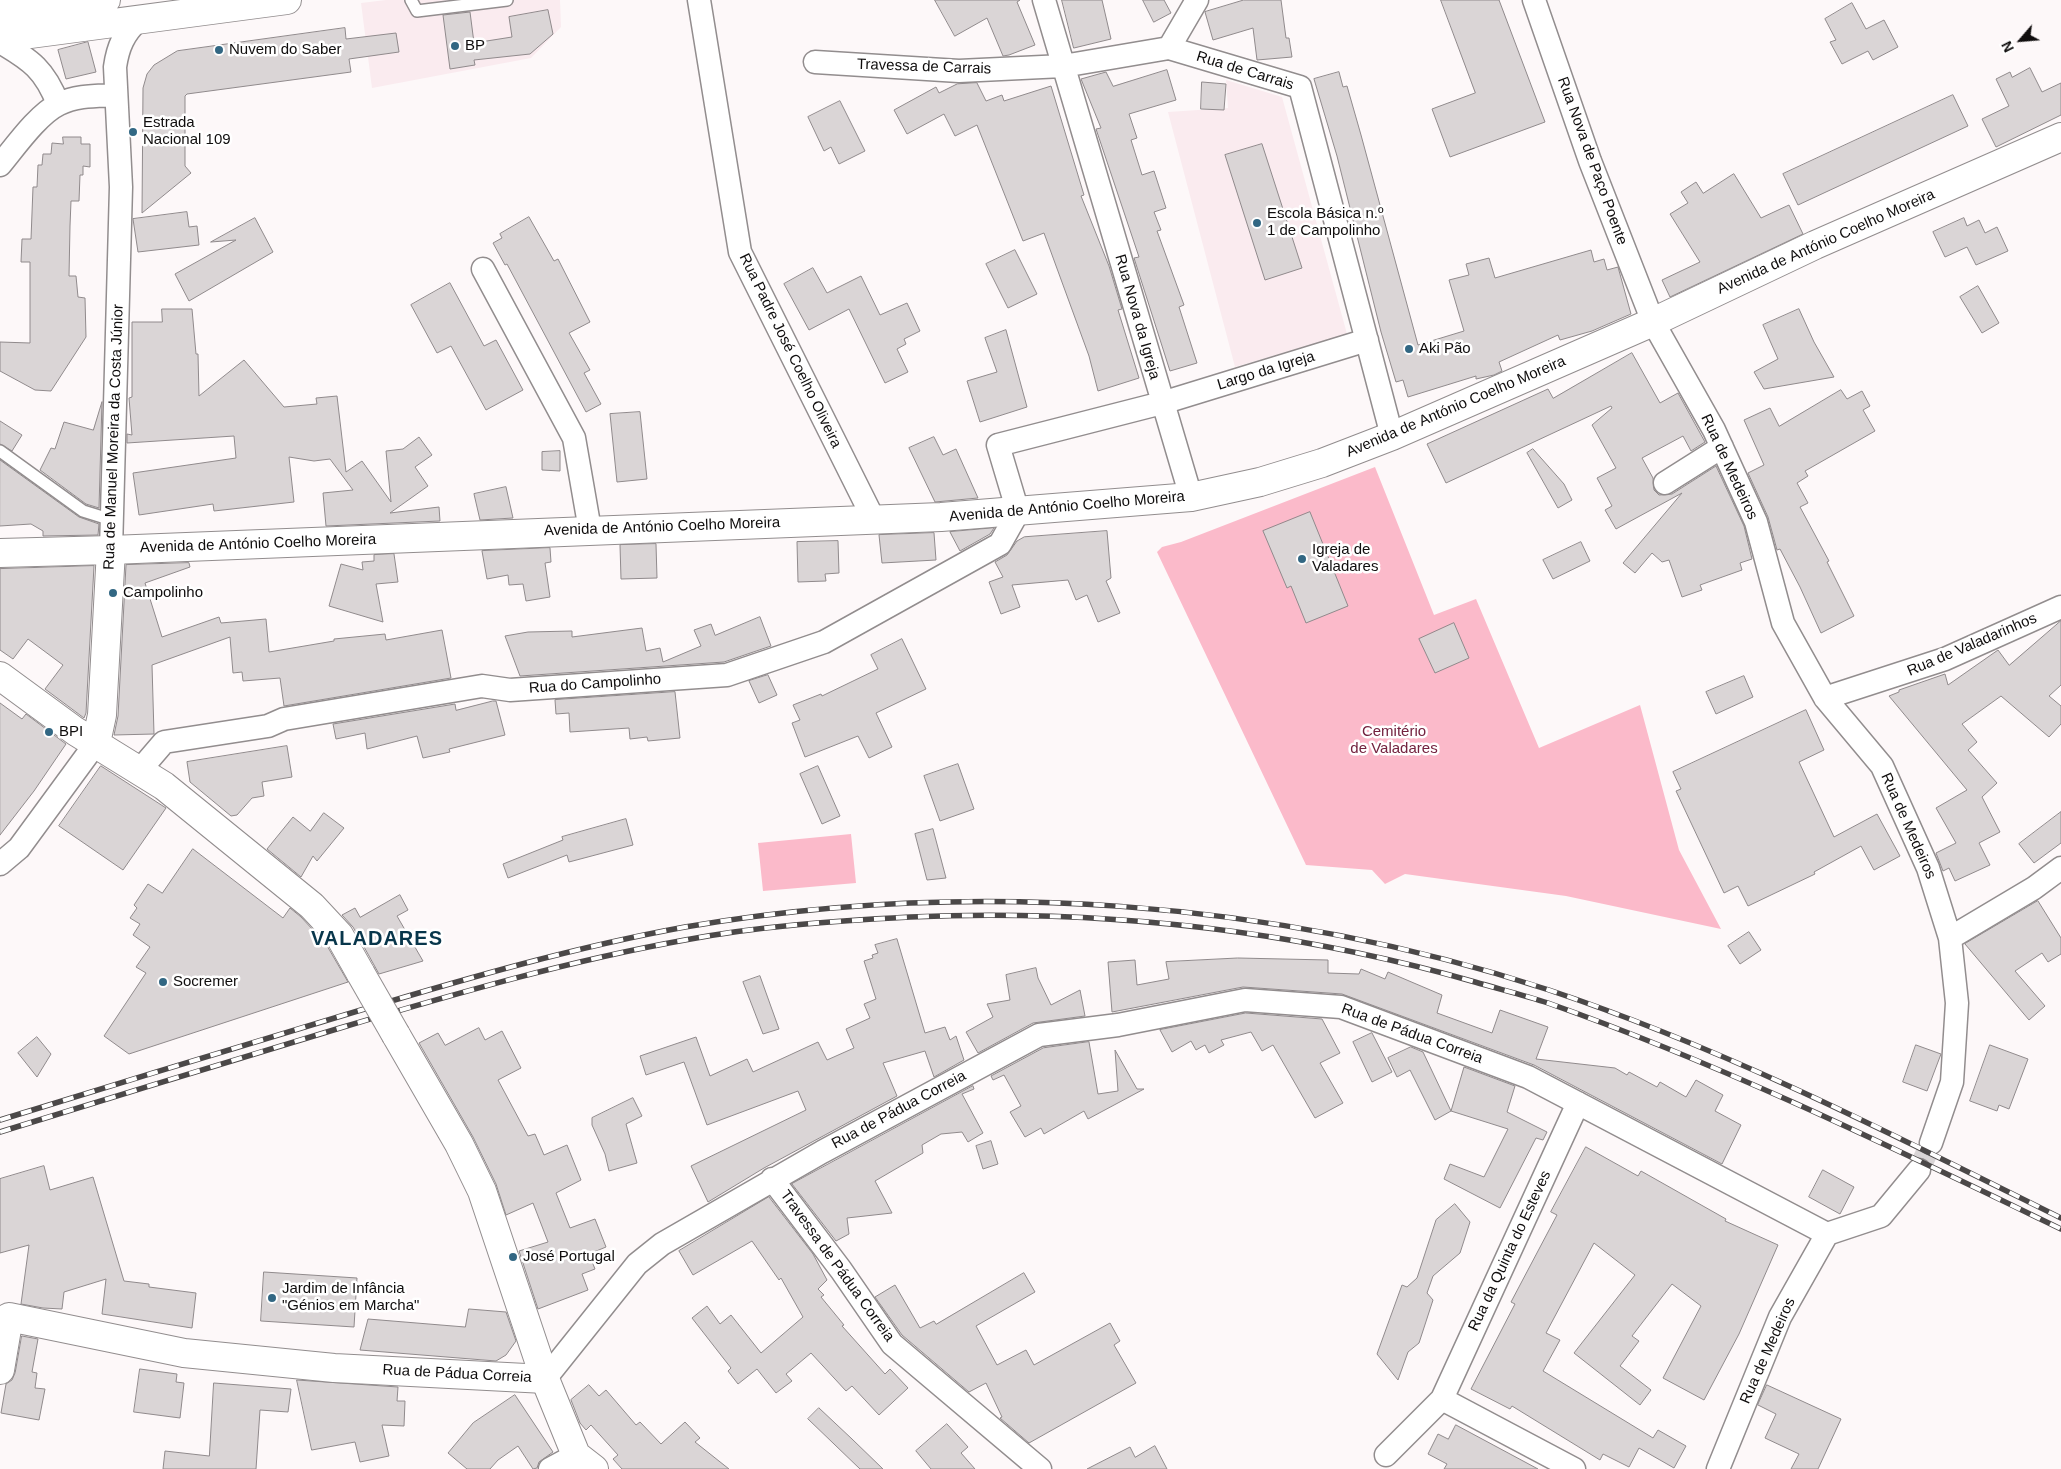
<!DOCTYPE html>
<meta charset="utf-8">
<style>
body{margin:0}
#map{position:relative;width:2061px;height:1469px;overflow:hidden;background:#fdf8f9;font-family:Helvetica,sans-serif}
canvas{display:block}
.north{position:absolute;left:1996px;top:15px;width:50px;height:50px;-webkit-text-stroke:4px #fff;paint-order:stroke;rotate:243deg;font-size:14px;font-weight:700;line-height:20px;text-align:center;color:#0f0d0d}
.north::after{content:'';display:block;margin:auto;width:18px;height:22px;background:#0f0d0d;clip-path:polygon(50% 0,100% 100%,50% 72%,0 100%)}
</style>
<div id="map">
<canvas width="2061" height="1469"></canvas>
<div class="north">N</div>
</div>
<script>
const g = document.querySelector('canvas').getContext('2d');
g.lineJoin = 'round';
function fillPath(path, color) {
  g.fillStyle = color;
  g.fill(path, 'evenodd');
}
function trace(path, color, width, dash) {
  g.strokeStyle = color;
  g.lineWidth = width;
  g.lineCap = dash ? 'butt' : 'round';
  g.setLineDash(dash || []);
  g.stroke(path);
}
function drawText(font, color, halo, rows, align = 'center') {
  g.font = font + ' Helvetica,sans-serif';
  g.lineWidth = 5;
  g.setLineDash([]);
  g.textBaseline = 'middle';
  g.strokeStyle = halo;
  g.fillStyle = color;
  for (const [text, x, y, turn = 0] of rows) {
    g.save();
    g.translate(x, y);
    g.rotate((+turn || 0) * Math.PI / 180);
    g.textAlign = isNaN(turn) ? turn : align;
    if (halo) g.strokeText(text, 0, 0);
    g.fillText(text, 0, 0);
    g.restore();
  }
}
fillPath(new Path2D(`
 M386,0h174l1,27 -30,31 -159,30 -11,-85z
 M1226,80l56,17 65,237 -112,33 -67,-255 60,-4z`), '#faebef');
fillPath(new Path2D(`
 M1375,467l59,148 42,-16 63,149 101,-43 39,145 42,79 -155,-33 -161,-22 -20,10 -13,-14 -66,-5 -149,-313 5,-5 19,-5z
 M851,834l5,49 -93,8 -5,-48z`), '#fbbaca');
const building = new Path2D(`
 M935,0h85l-3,2 18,43 -26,10 -6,1 -16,-38 -32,18z
 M1062,0h40l9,39 -37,9z
 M1143,0h21l7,13 -17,9z
 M1244,0h37l5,38h3l3,19 -35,3 -4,-32 -40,12 -8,-28z
 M1441,0h58l46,122 -95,35 -18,-48 43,-16z
 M1852,3l14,26 18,-9 14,27 -25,13 -5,-9 -26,13 -12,-22 6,-2 -11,-21z
 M548,10l5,24 -23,20 -56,6 1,5 -25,4 -7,-54 27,-3 4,31 38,-6 -3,-20z
 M345,28l1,11 50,-6 3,19 -50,7 2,13 -164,22 -2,2v70l6,7 -49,40 1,-125 4,-14 7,-9 23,-14z
 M88,42l8,30 -30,7 -8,-29z
 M2030,68l12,24 19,-9v32l-65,32 -14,-28 27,-13 -13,-27 14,-7 2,5z
 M1167,70l9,30 -47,14 8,24 -6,2 11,35 12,-4 12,37 -12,4 7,18 -4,1 27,74 -5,2 18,56 -27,8 -36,-113 5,-1 -43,-128 5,-1 -20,-49 25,-7 7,14z
 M1339,72l4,15 4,-1 14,49 57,210 46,-14 -15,-51 20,-5 -3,-11 23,-6 6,20 96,-28 3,12 10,-3 3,11 11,-3 13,47 -39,17 -32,9 -2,-5 -59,27 3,9 -8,4 -18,4v-3l-68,21 -5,-17 -7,2 -15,-50 -44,-176 -23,-77z
 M1202,82l24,2 -2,26 -23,-1z
 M977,83l9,18 16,-6 2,6 47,-15 33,109 -3,1 28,70 13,43 -4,1 21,68 -41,13 -9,-35 -45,-123 -21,8 -46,-116 -22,11 -11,-22 -37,20 -13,-24 42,-23 3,6 18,-9z
 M1953,95l15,31 -170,79 -15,-31z
 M840,101l25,50 -26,13 -8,-17 -7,4 -16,-34z
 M63,137h18v7h9v23l-7,-1v9h-3l-1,26h-8l-1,25 -1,50h7l2,21 7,1 1,39 -35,54 -16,-1 -35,-19v-29l30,1v-81h-9l1,-23h9l2,-52h4l1,-22h4l1,-11h8l1,-11 11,1z
 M1262,144l40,124 -37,12 -40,-125z
 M1734,174l27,44 28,-13 14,29 -133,63 -8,-17 38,-18 -30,-48 18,-11 -7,-11 15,-10 7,11z
 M187,212l2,15 8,-1 2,19 -61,7 -5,-33z
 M529,217l25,44 4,-2 32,63 -21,11 21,37 -6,3 17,31 -15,8 -79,-148 -2,1 -12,-22 9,-5 -2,-4z
 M255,218l18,34 -84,49 -14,-27 61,-34 -25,2z
 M1964,218l3,8 12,-6 6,13 12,-6 11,24 -32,14 -9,-18 -22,10 -12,-25z
 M1015,250l22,44 -29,14 -22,-44z
 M813,268l14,25 34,-17 19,39 27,-12 13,28 -16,8 2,5 -9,5 11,23 -23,11 -36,-74 -40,21 -25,-46z
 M450,283l34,63 12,-6 27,50 -37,20 -35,-64 -14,7 -26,-48z
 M1978,286l21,37 -17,10 -22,-36z
 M162,309h30l4,45h2l1,42 45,-36 40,47 33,-3 -1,-6 21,-2 9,76 16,-11 29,41 -5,-51 17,-2 16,-12 13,18 -17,12 13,19 -38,27 49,-6 1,14 -114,5 -3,-33 30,-3 -23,-31 -16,2 -25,-4 5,45 -80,9 -1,-7 -74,11 -6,-42 103,-15 -2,-22 -107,7v-9l5,1 -3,-37 3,-1v-75h30z
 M1799,309l15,33 20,35 -70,12 -10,-17 24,-13 -15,-34z
 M1006,330l21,77 -47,15 -13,-41 30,-9 -12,-34z
 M1632,353l28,50 18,-10 27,49 -14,9 -8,-15 -41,22 11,20 1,12 5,5 13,-1 44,-28 28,60 8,33 -12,4 2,7 -42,15 2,5 -20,7 -13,-37 -7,2 -10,-9 -17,20 -12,-10 59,-70 -66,36 -11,-19 7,-4 -15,-28 19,-10 -24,-43 20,-17 -1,-2 -165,77 -19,-39 121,-55 5,9z
 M1841,390l6,9 15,-8 8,15 -7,4 12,21 -70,40 3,5 -11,7 11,20 -8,4 29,54 -2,1 27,54 -33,17 -21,-46 -20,-38 -3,1 -9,-33 -20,-44 16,-8 -20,-45 26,-12 9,18z
 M102,402l-3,106 -13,-4 -46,-34 11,-22 4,1 9,-27 29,8z
 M640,412l7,67 -30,3 -7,-68z
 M0,421l22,14 -10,16 -12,-7z
 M934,437l9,18 13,-6 22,49 -43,4 -26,-54z
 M1533,449l31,35 8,16 -14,8 -31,-55z
 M560,451v20l-18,-1v-18z
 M0,460l79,57 20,7 -1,11 -55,1v-5l-12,-7 -31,2z
 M506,487l7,31 -33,2 -6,-26z
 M1310,512l38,94 -42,17 -15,-37 -4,2 -24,-57z
 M994,528l-4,6 -30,17 -10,-19z
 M1107,531l4,47 -5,3 14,32 -22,9 -11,-27 -11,5 -8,-20 -56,5 8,22 -19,7 -12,-32 14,-5 -8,-15 12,-7 10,-14 7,-4z
 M934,533l2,27 -54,3 -3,-28z
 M838,541l1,32 -14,1 1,7 -28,1 -1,-40z
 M1581,542l9,19 -37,18 -10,-19z
 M656,544l1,34 -36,1 -1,-34z
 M550,548l1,14 -6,1 5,34 -24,4 -3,-17 -14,1 -1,-10 -21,4 -5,-28z
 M394,554l4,28 -22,2 7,38 -54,-16 12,-42 22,6 -1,-8 12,-1v-6z
 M189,563l1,4 -45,16 17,54 57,-20 2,6 45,-4 3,33 65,-11v-2l51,-5 1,6 56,-10 9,48 -167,28 -4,-28 -37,3 -1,-9 -9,1 -3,-36 -78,28 2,69 -40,1 4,-19 8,-151z
 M94,566l-8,147 -2,5 -39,-29 18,-24 -35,-26 -15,20 -13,-9v-81z
 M760,617l11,29 -47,16 -204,14 -15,-40 23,-4 44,-1v6l70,-9 4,23 14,-3 3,14 38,-16 -7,-16 17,-6 4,11z
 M2061,621v64l-12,11 12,10v18l-12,13 -48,-41 -39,28 15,18 -9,8 29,33 -15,14 18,35 -21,11 11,22 -35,16 -6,-13 -6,3 -7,-18 20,-10 -20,-35 31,-18 -78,-94 10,-4v-2l46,-16 3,11 50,-35 11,15z
 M1454,623l15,35 -34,15 -16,-34z
 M902,639l24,50 -50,24 16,34 -23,11 -11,-22 -53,21 -13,-34 8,-3 -7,-15 28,-11 1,2 56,-27 -7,-14z
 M768,675l9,20 -18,8 -10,-22z
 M1744,676l9,21 -37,17 -10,-22z
 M675,692l5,46 -32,3 -1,-4 -17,2 -1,-11 -59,4 -1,-19 -13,1 -1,-14z
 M493,701h3l9,34 -56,14 1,3 -27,6 -6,-22 -50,13 -2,-16 -29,6 -3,-15 122,-20 1,6z
 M0,703l22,16 4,-5 40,30 -32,47 -34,44z
 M1806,710l18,40 -25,12 35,75 43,-23 23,42 -26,14 -13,-24 -47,26 1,2 -67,32 -10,-20 -14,7 -48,-102 5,-2 -8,-17z
 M287,746l5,31 -30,5 2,14 -12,2 -15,17 -6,1 -41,-34 -3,-20z
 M958,764l16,45 -34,12 -16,-45z
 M101,766l65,42 -43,62 -64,-44z
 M818,766l22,50 -18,8 -22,-50z
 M2061,812v31l-27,20 -15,-19z
 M324,813l20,15 -27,33 -4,-5 -12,21 -34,-28 26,-32 17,14z
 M626,819l7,26 -64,17 -2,-7 -59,23 -5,-14 60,-24 -1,-3z
 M933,829l13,49 -19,2 -12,-46z
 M193,849l90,69 7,-10 11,9 25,27 22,38 -219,72 -25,-18 42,-63 -10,-6 14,-20 -17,-12 7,-11 -10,-6 7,-10 -3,-3 14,-21 14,9z
 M400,895l8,15 -11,6 26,45 -44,13 -26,-47 -11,-12 13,-7 5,9z
 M2038,901l23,37v16l-13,8 -6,-9 -27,18 30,35 -16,14 -64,-76z
 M1749,932l12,18 -21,14 -12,-18z
 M897,939l28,94 20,-6 5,13 6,-4 8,24 -30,17 -9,-26 -42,12 14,33 -133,72 -56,34 -17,-36 115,-56 -8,-19 -91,34 -23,-63 -38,13 -6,-19 56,-19 14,39 37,-17 6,13 65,-30 9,18 27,-12 -8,-19 24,-11 -6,-14 12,-5 -12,-38 9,-3 -1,-3 6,-2 -3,-8z
 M1238,958l90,2v13l31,1 2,-5 24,10 3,-7 54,23 -5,18 55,20 8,-23 48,17 -12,32 79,9 12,7 2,-3 28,15 3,-5 26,15 10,-17 27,15 -8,16 26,14 -19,39 -188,-99 -192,-71 -99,-7 -131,25 -4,-50 27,-2 2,25 32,-6 -3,-17z
 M1036,968l2,10 13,27 29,-15 5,26 -52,7 -55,30 -12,-21 27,-15 -6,-13 23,-4 -4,-25z
 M760,976l19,53 -16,5 -20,-52z
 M1246,1013l76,6 18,34 -20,10 23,40 -28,15 -42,-73 -11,6 -11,-19 -30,8 3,5 -15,8 -4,-8 -9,5 -5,-9 -19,11 -12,-22z
 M479,1028l6,12 17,-9 19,37 -23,12 30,56 7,-2 9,21 23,-10 14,35 -25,13 14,35 25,-9 11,28 -17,7 6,15 -13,5 6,16 -50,19 -19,-58 29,-9 -15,-39 -27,12 -10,-31 -23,-47 -54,-94 19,-10 7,12z
 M1372,1033l20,39 -20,10 -19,-40z
 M37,1037l14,17 -14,23 -19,-24z
 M1089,1042l9,52 20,-3 -3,-41 22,39h7l-56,30 -4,-8 -40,23 -3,-6 -16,9 -15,-25 11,-6 -17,-31 -11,5 -2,-4 52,-28z
 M1916,1045l25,9 -14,37 -24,-9z
 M1990,1045l38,14 -19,50 -10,-4 -2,6 -27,-10z
 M1411,1047l12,5 28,59 13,-44 51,19 -8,26 40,20 -4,8 -7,-2 -36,70 -56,-29 6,-15 34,13 24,-48 -57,-18 -16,9 -25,-50 -13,7 -9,-19z
 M973,1086l1,3 -12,5 21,39 -15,9 -6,-10 -21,2 -19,11 1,8 -48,28 17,32 -45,5 2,16 -13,7 -44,-57z
 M633,1098l9,18 -16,8 11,39 -28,8 -4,-17 -13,-29v-7z
 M991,1141l7,23 -15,5 -7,-23z
 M1586,1147l52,29 3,-5 85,48 -1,2 53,24 -39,89 -35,66 -41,-22 38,-72 -29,-22 -40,52 7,5 -19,25 31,24 -11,15 -66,-52 61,-78 -41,-32 -48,90 14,7 -17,31 110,67 5,-8 28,16 -12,22 -35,-20 -10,19 -26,-13 -3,6 -88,-54 -2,3 -39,-20 44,-85 -4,-2 46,-87 -6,-3z
 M44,1166l6,24 43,-13 31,104 25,3v3l47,6 -4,35 -90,-14 4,-35 -42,13 -2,17 -19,-1 -22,-4 8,-59 -29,8v-74z
 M1823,1170l31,17 -14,27 -31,-17z
 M769,1197l44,57 14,26 -9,9 6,6 -3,2 23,28 -2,1 43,48 5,-5 18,19 -29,27 -27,-29 -6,5 -35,-38 -25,21 6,7 -16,12 -19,-24 -19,15 -10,-13 3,-3 -39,-50 15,-12 13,18 11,-9 30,38 42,-36 -22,-39 -2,2 -27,-39 -59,34 -14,-24z
 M1455,1204l15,18 -10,31 -27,23 -6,17 6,7 -14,43 -11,9 -10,28 -21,-26 25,-69 5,2 10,-9 19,-58z
 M264,1272l93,6 -3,49 -93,-6z
 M1024,1273l11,19 -59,34 21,39 29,-15 8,15 76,-42 10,18 -6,4 22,38 -107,60 -29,-25 2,-1 -16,-34 -17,9 -67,-57 -27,-38 20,-12 25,43 14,-7 2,3z
 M469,1309l37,3 10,29 -10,14 -10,6 -136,-11 8,-31 97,8z
 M22,1336l16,3 -6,33 5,1 -2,15 10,1 -6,31 -38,-7 5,-29 6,-4 3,-7z
 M140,1369l37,5 -1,8 8,1 -4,35 -46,-6z
 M297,1380l101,7 -1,14h8l-1,25 -22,-1 7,31 -29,6 -5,-20 -43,8z
 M214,1383l77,6 -3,23 -28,-2 -4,59h-93l2,-18 44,5z
 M589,1385l10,11 7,-6 30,35 4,-3 21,22 24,-22 15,16 -5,4 34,27h-107l-9,-10 5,-4 -27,-30 -5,5 -6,-7 -9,-23z
 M1767,1385l74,34 -23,50h-27l8,-15 -34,-16 11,-24 -18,-9z
 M515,1395l38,57 -14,10 -2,6 -4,1 -15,-23 -20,14 -8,9h-23l-19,-16 25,-30z
 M819,1408l33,31 31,30h-23l-52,-50z
 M947,1424l21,23 -7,6 14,16h-44l-15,-18z
 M1456,1425l82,44h-94l3,-5 -19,-10 10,-20 10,5z
 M1155,1446l12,23h-80l43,-22 5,10z`);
fillPath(building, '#dad5d6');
trace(building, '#908a8c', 1);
trace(new Path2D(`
 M1919,1170l12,-27`), '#d9d5d6', 22, [22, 11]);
const service = new Path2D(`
 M411,0l6,11 90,-11
 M0,451l83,60 29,9`);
const minor = new Path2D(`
 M699,0l41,252 133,266
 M1044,0l147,497
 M1534,0l56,161 63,161 61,108 42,92 27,101 42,75 57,68 46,102 22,70 7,65 -5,79 -21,61
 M0,42c31,18 45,28 58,62
 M1169,48l28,-48
 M815,62l144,9 104,-5 106,-18 131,39 92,349
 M0,165c15,-18 38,-51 59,-61 18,-9 38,-8 57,-9
 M483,269l91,169 16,92
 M1665,483l57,-36
 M111,550l10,-363 -6,-120c3,-21 9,-33 23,-47
 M1825,698l120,-39 116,-52
 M140,770l24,-28 104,-16 16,-7 198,-33 28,4 217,-15 97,-33 176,-98 18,-32 -20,-67 164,-42 205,-63
 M0,864l19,-16 77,-105
 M1950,938l84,-50 27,-20
 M772,1179l69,91 51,74 148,125
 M545,1379l92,-115 25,-20 160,-92 217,-117 79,-10 127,-25 96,7 187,70 299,157
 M1442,1399l132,70
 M1386,1455l56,-56 136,-296
 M550,1469l26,-14
 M1718,1469l62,-152 47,-83 54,-18 38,-46`);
const tertiary = new Path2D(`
 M111,550l830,-33 250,-20 69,-15 62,-19 70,-27 261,-114 162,-77 246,-108
 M0,1370l9,-53 175,36 150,15 211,11`);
const secondary = new Path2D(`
 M0,553l111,-3 -9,165 -6,28
 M0,676l75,55 89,55 148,120 27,29 22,39
 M396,1035l63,109 23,47 63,188 31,76 18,14`);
const motorway = new Path2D(`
 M0,13l106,-13
 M0,38l287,-38`);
trace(service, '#928d8e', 14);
trace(minor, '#928d8e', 25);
trace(tertiary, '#928d8e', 30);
trace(secondary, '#928d8e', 30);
trace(motorway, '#928d8e', 30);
trace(service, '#fff', 11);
trace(minor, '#fff', 22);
trace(tertiary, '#fff', 28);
trace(secondary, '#fff', 28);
trace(motorway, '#fff', 28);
const rail = new Path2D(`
 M0,1120c120,-37 241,-74 361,-110 107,-32 214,-63 324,-83 284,-49 590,-27 864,63 177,59 345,145 512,228
 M0,1132c113,-35 227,-70 340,-104 114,-34 228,-67 345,-88 74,-14 150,-19 225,-23 194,-8 379,12 565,65 24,7 49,13 73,21 176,62 345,145 513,226`);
trace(rail, '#4b4848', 5.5);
trace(rail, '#fff', 4, [11]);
const secondaryBridge = new Path2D(`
 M361,974l35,61`);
trace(secondaryBridge, '#928d8e', 30, []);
trace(secondaryBridge, '#fff', 28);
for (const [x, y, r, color] of [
 [455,46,5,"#326783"],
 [219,50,5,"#326783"],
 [133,132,5,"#326783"],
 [1257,223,5,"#326783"],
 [1409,349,5,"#326783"],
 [1302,559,5,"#326783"],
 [113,593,5,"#326783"],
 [49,732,5,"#326783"],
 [163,982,5,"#326783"],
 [513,1257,5,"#326783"],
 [272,1298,5,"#326783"]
]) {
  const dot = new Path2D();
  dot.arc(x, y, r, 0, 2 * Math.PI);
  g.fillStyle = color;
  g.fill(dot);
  trace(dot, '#fff', 2);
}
drawText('15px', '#0f0d0d', '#fff', [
 ["BP",465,46],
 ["Nuvem do Saber",229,50],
 ["Estrada",143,123],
 ["Nacional 109",143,140],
 ["Escola Básica n.º",1267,214],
 ["1 de Campolinho",1267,231],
 ["Aki Pão",1419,349],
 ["Igreja de",1312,550],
 ["Valadares",1312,567],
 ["Campolinho",123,593],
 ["BPI",59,732],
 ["Socremer",173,982],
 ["José Portugal",523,1257],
 ["Jardim de Infância",282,1289],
 ["\"Génios em Marcha\"",282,1306]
], 'left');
drawText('15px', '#0f0d0d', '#fff', [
 ["Travessa de Carrais",924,67,2],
 ["Rua de Carrais",1245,71,17],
 ["Rua Nova de Paço Poente",1592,161,70],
 ["Avenida de António Coelho Moreira",1826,242,-24],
 ["Rua Nova da Igreja",1137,317,74],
 ["Rua Padre José Coelho Oliveira",790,351,64],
 ["Largo da Igreja",1266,371,-17],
 ["Avenida de António Coelho Moreira",1456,407,-23],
 ["Rua de Manuel Moreira da Costa Júnior",114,437,-88],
 ["Rua de Medeiros",1729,467,65],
 ["Avenida de António Coelho Moreira",1067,507,-5],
 ["Avenida de António Coelho Moreira",662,527,-2],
 ["Avenida de António Coelho Moreira",258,544,-2],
 ["Rua de Valadarinhos",1972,645,-23],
 ["Rua do Campolinho",595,684,-4],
 ["Rua de Medeiros",1908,826,66],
 ["Rua de Pádua Correia",1412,1034,20],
 ["Rua de Pádua Correia",899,1110,-28],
 ["Rua da Quinta do Esteves",1510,1251,-65],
 ["Travessa de Pádua Correia",837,1266,54],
 ["Rua de Medeiros",1768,1351,-66],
 ["Rua de Pádua Correia",457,1374,3]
]);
drawText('15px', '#73223f', '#fff', [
 ["Cemitério",1394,732],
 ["de Valadares",1394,749]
]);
g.letterSpacing = '1px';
drawText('bold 20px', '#08364b', '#fff', [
 ["VALADARES",377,939]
]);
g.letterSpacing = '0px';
</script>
